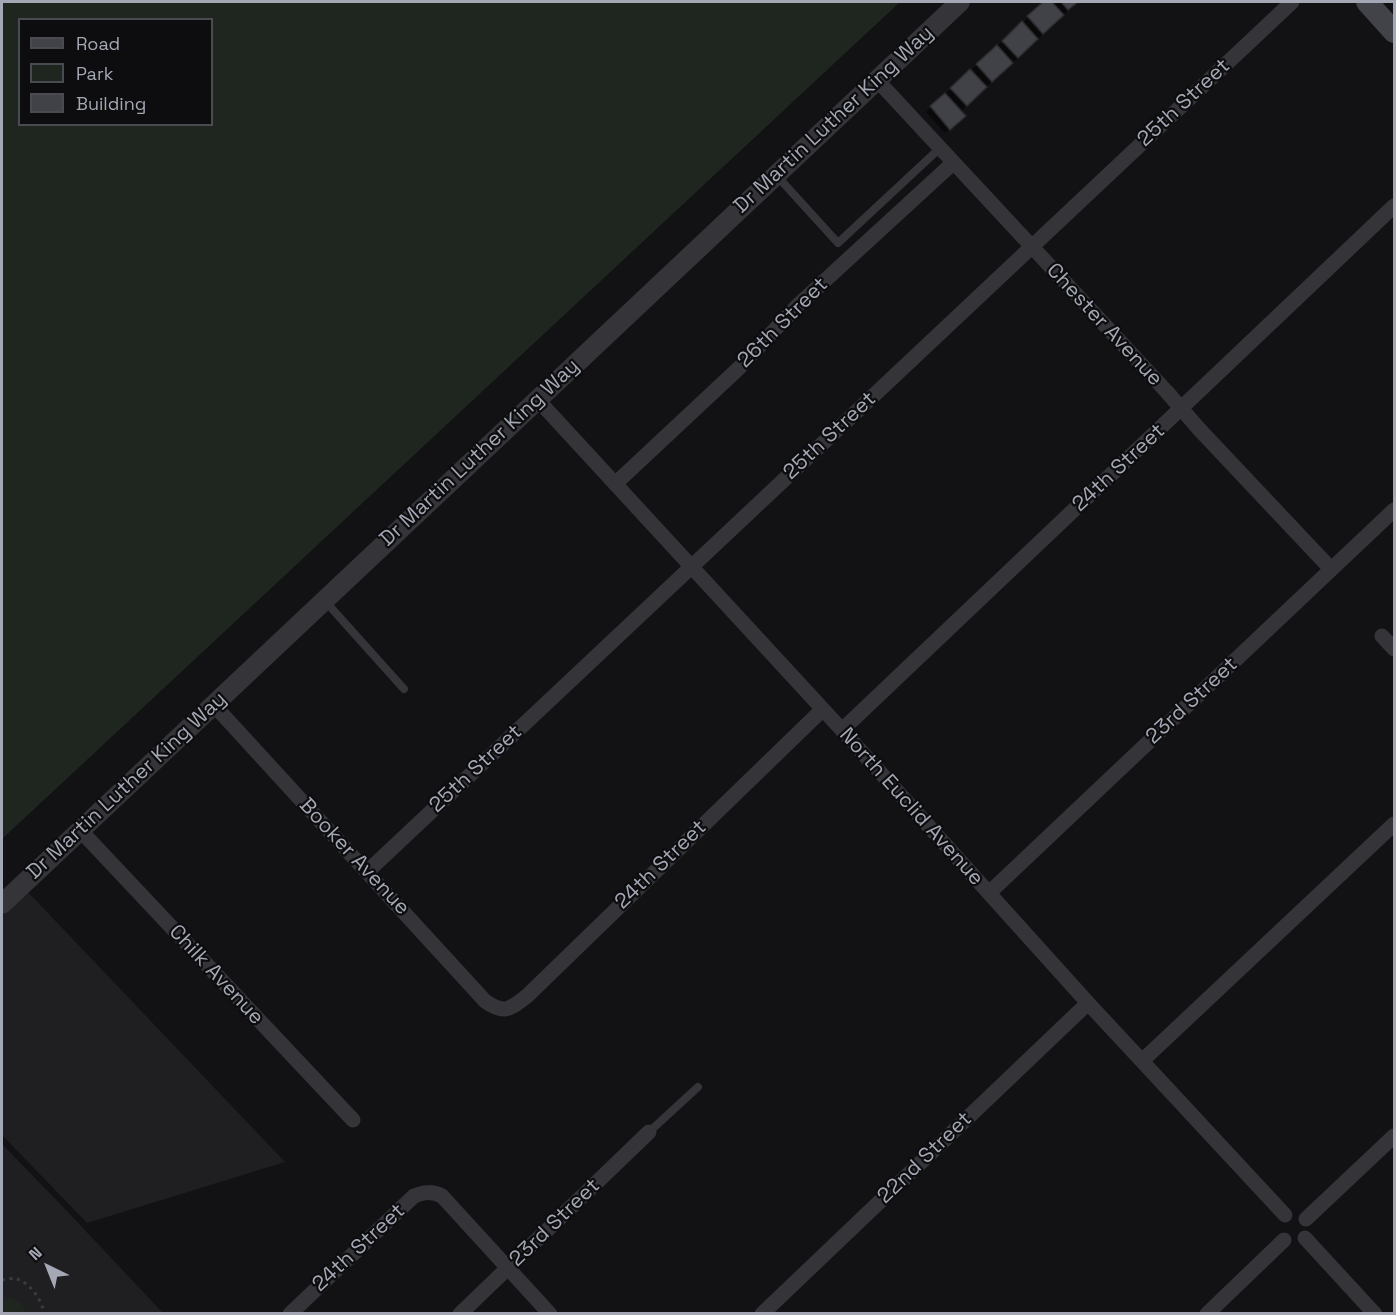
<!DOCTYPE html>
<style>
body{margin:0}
#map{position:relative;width:1396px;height:1315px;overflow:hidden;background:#121214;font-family:"Space Grotesk",sans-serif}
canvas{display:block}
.frame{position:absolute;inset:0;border:3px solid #a4a8b4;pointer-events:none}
.legend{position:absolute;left:18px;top:18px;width:195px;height:108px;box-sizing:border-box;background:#0d0d0f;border:2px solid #494b51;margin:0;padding:8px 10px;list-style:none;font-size:18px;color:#a4a8b4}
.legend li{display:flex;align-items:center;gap:12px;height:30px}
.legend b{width:30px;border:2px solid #494b51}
.north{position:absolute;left:18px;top:1237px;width:60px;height:60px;-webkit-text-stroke:4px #0d0d0f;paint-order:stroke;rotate:317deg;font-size:16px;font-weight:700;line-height:24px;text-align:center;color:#a4a8b4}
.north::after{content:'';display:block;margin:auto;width:21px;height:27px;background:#a4a8b4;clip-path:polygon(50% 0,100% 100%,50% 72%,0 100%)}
</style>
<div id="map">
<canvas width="1396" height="1315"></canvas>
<div class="frame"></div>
<ul class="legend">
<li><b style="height:8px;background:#424349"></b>Road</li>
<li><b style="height:16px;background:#1f2620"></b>Park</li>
<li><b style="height:16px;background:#414247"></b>Building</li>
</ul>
<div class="north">N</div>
</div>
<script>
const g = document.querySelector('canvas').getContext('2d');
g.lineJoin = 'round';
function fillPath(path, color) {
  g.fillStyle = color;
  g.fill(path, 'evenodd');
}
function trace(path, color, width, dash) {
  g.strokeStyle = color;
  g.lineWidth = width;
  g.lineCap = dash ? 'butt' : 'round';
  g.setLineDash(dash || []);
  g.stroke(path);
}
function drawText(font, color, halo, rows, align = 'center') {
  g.font = font + ' "Space Grotesk",sans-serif';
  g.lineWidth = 4.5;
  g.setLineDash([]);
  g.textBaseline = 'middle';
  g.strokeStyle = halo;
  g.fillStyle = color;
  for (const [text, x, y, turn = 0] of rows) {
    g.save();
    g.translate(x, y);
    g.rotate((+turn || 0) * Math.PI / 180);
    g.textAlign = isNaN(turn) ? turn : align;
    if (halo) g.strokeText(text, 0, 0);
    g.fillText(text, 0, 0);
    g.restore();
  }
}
fillPath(new Path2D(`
 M27,891l258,271 -198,61 -85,-88v-219z
 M2,1144l64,66 97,103h-161z`), '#1f1e21');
fillPath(new Path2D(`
 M2,2h898l-898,837zM20,20h192v104h-192z
 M11,1297c8,4 14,7 14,16h-23v-13z`), '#1f2620');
fillPath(new Path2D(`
 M1045,2h32l-117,110 4,4 -19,17 -19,-21 44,-41 5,5 1,-2 -4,-5z`), '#0007');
const building = new Path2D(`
 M1043,2h9l12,13 -21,19 -16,-18z
 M1061,2h17l-10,8z
 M1022,21l16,18 -20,19 -16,-17z
 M997,45l16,18 -21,19 -16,-18z
 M970,69l17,18 -20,19 -17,-18z
 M945,93l21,23 -16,14 -20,-24z`);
fillPath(building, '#414247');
trace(building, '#2d2c30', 1.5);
trace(new Path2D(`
 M2,1280c4,-1 11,-2 15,-1 14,5 25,21 27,35`), '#3a3b40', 3, [3, 4.5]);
trace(new Path2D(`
 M777,176l61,67 102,-95
 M325,601l79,88
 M649,1132l49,-45`), '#343439', 8);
trace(new Path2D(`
 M877,80l290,312 32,37 132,140
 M537,399l305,331 246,273 197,212
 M615,484l124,-116 57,-61 157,-144
 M1382,636l12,13
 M213,704l272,297c20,14 25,8 42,-5l295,-286
 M842,730l552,-524
 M80,830l273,290
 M368,871l924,-869
 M989,893l405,-383
 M1143,1060l251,-236
 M1306,1219l88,-83
 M1305,1238l70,76
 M290,1314l124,-118c10,-4 18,-5 28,0l108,118
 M460,1314l189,-182
 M762,1314l326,-311
 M1207,1314l77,-74`), '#343439', 15);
trace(new Path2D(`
 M2,904l958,-902`), '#343439', 20);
trace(new Path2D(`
 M1367,2l27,30`), '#424349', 22);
drawText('21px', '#a4a8b4', '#0d0d0f', [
 ["25th Street",1184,103,-43],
 ["Dr Martin Luther King Way",834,120,-43],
 ["26th Street",783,323,-45],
 ["Chester Avenue",1104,325,47],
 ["25th Street",830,436,-43],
 ["Dr Martin Luther King Way",480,453,-43],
 ["24th Street",1119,468,-43],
 ["23rd Street",1192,701,-43],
 ["25th Street",476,769,-43],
 ["Dr Martin Luther King Way",127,786,-43],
 ["North Euclid Avenue",911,807,48],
 ["Booker Avenue",354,857,47],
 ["24th Street",661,865,-44],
 ["Chilk Avenue",216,975,47],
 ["22nd Street",925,1158,-44],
 ["23rd Street",555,1223,-44],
 ["24th Street",359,1248,-43]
]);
</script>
